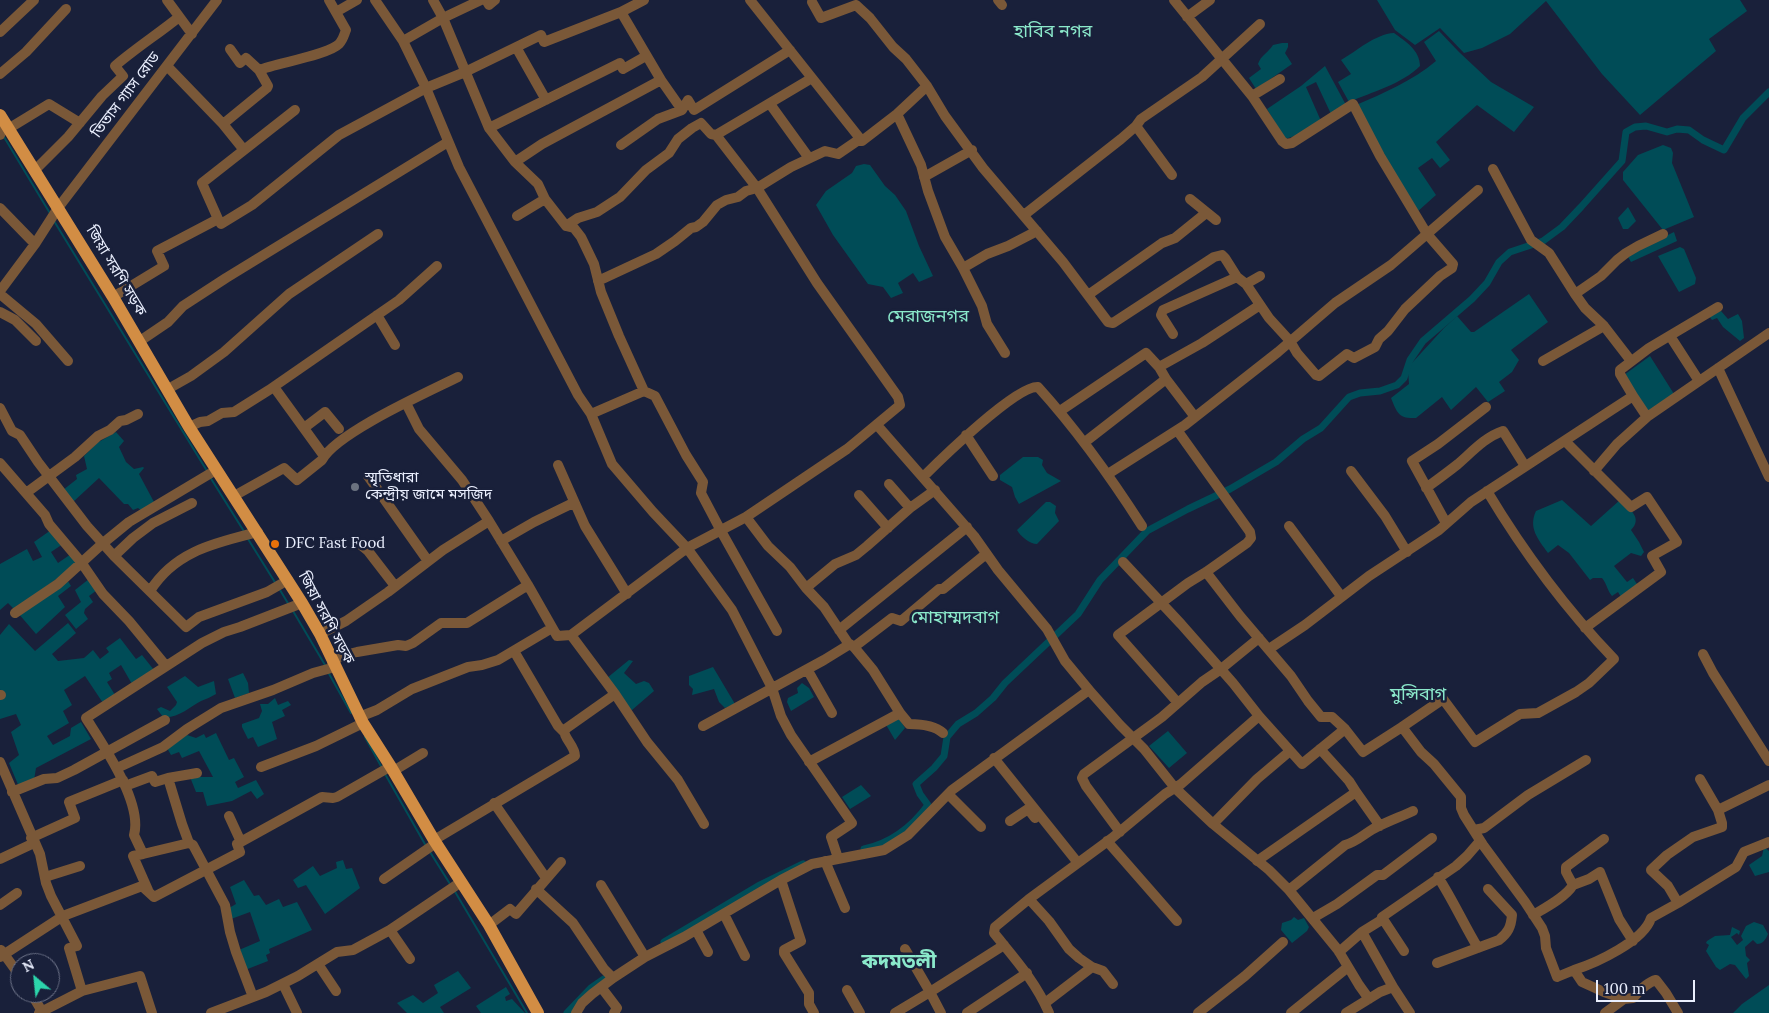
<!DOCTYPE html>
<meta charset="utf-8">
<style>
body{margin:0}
#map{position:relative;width:1769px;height:1013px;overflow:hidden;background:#19203a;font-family:Lora,serif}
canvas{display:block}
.north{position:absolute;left:10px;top:953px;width:50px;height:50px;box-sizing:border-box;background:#19203a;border:1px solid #6d7388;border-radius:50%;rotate:332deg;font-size:14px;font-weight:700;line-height:20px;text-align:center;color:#eaeffe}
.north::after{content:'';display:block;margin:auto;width:18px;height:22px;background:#2cd5ab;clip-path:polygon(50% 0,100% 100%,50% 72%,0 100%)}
.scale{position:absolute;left:1596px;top:980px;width:99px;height:22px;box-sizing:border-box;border:2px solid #eaeffe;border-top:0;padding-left:6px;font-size:15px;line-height:18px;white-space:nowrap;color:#eaeffe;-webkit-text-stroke:4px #19203a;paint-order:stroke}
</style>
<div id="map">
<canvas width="1769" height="1013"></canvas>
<div class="north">N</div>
<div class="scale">100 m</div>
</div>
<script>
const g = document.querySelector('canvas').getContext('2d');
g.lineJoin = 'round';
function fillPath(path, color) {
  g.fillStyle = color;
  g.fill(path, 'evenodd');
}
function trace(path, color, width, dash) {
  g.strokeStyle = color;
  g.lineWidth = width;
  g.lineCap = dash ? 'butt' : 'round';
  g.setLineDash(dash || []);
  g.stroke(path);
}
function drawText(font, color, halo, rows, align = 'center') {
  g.font = font + ' Lora,"Noto Sans Bengali",serif';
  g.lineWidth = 5;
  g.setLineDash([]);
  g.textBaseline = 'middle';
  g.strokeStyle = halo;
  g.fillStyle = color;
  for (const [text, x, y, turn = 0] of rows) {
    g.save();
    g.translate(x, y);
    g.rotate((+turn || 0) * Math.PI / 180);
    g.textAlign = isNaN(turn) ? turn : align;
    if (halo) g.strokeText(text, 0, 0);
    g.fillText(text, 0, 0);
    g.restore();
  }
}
fillPath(new Path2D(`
 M1377,0h363l7,11 -38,28 7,12 -76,64 -38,-41 -56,-73 -36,33 -28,14 -18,5 -24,-25 -25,17 -20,-15z
 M1439,31l20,21 32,30 43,25 -20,25 -37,-27 -41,37 14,18 -10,8 -8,-10 -14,10 18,27 -19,17 -61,-107c28,-12 56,-24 80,-44l-12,-19z
 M1394,33c11,8 26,17 26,33 -18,18 -48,26 -71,36l-11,-20 13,-8 -10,-14c16,-9 34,-26 53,-27z
 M1282,43h6v4l-3,6 7,11 -36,25 -7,-11 12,-9 -3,-5c3,-9 10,-11 15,-19z
 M1325,66l21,39 -15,9 -15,-32 -10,5 15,34 -23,14 -13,4 -18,-30 34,-23z
 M1663,145l8,3 2,5 -1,10 22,54 -31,13 -40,-50v-8l15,-17z
 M864,164l6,1 15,21 10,9 11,16 13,35 14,30 -14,6 -6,-9 -15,10 5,10 -12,5 -8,-11 -15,-3 -35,-49 -17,-30 10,-14 26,-18 4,-7z
 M1628,207l8,14 -8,8h-5l-5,-11z
 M1674,232l3,9 -46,21 -4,-7z
 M1680,247l4,2 12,29 -1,6 -16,8 -21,-36z
 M1529,294l19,28 -37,28 8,10 -7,12 -13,10 6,9 -17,11 -12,-15 -25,23 -9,-13 -26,21c-17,1 -19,-5 -25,-20l18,-14 -1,-14 3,-6 33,-36 13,-12 14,16h3z
 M1721,311l7,8 10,-5 4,7 2,17 -4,3 -17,-14 -6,-9 -5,2 -3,-4z
 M1650,356l24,38 -26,19 -24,-38z
 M116,432l8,9 -5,6 7,15 8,7 9,-2 1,1 -5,6 15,28 -12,9 -4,-3 -5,2 -5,-6h-4l-25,-26 -26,24 -10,-12 14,-11 -1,-4 11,-6 -3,-13 13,-13z
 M1023,457h15l5,3 -1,5 5,8 14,8 -42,23 -4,-7 -3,-10 -12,-7v-5z
 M1562,500l29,26 29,-26c10,9 23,18 11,30l8,12 5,10 -3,4 -10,-3 -17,13 13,16 6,-4 4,6 -16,13 -3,-5 -6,4c-5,-6 -5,-12 -10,-18h-9l-3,2 -21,-27 -11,-8 -10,8c-10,-14 -20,-25 -12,-42z
 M1046,502h4l6,4 -1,7 4,8 -22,23c-7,0 -17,-8 -20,-14z
 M51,530l12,14 -12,8 7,11 13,-9 8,8 -64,48 -7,-7 -8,7v-46l27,-15 6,12 9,-4 -8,-15z
 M66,578l5,8 -13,10 7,11 -29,27 -18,-21z
 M89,579l8,11 -8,6 4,6 -8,7 -1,4 4,6 -12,10 -11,-14 16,-13 -6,-12z
 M68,623l8,10 -24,21 6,7 26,-3 9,-8 7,9 9,-7 -3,-4 14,-10 16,21 6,-4 12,15 -22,14 -11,-19 -12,8 3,6 -5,3 8,13 -12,8 -18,-27 -21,14 8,15 -9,6 6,12 -22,13 6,9 17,-9 1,-8 10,-6 10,17 -55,29 -2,12 -15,7 -10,-24 10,-8 -8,-23 10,-7 -5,-11 -16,5v-21l2,-1 -2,-8v-54l9,-11 26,27z
 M629,660l4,1 -9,12 12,11 8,-3 5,2 5,8 -22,19 -5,-1 -20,-31z
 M713,667l22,37 -10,4 -6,-6 -5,-13 -22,6 1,-6 -4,-4v-9z
 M243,673l5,10 1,10 -14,5 -7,-19z
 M185,676l13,11 16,-6 2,13c-5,3 -10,5 -15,7 -11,6 -24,18 -38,16l-6,-8 4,-2 9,4 6,-6 1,-3 -10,-15z
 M802,683l7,5 5,9 -23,14 -4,-9 1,-4 10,-5 -1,-5z
 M275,698l3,7 10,-4 3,4 -9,5 3,6 -13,6 5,17 -19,8 -5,-10 -5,2 -6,-12v-3l17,-6 3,-7 -2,-7h8z
 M897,715l8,13 -10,12 -10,-17z
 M1168,731l19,22 -18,15 -20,-22z
 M216,733l13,27 5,-2 10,19 -9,5 3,6 18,-8 8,14 -7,5 -6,-8 -19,10 -25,5 -4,-14h-7l-6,-15h23l-14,-26 -17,7 -3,-6 -8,3 -4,-7 20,-13 9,3 8,-4 2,4z
 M861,785l10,11 -21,13 -8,-12z
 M1764,847l5,4v21l-14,4 -6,-11 13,-9z
 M343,860l3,9 6,-1 8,20 -35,26 -19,-29 -8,3 -5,-8 20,-14 7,10 17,-8 -1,-6z
 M244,880l10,16 5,-1 7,10 13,-6 4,8 14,-5 15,28 -43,19 1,4 -4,2 2,6 -23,9 -6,-20 21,-9 -10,-29 -19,7 -2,-11 7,-4 -6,-17z
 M1294,917l4,3 6,-2 5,9 -2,4 -15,12 -11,-13 1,-7 9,-3z
 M1754,922l9,3 5,9c-2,5 -5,10 -11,10l-4,-4 -8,7 1,9 4,4 -3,3 2,13 -3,3 -11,-14 -5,-1 -10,6 -4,-3 -10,-16 3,-6 -3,-2 1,-2 8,-5 15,-1 2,-8 8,4 -1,4 -2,-2 -6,4 6,8 6,-5 -2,-4 5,-10z
 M458,971l13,17 -31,19 4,6h-37l-10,-10 16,-8 10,8 15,-10 -4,-8z
 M1769,985v28h-36l9,-9z
 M506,987l4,7 -5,3 1,4 6,-2 13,14h-44l-5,-7z`), '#004c57');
trace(new Path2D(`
 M4,137l47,78
 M54,221l153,250
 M210,477l35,56
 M248,539l28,45
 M280,590l9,15
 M293,611l32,54
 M328,672l23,41
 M365,737l17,31
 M385,774l41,72
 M430,852l20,32
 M454,890l73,123`), '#004c57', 2);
trace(new Path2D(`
 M864,849c27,-6 48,-22 64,-44l-8,-11 -4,-10 18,-16 10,-12 3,-19 11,-13 18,-11 17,-15 12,-15 73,-69 22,-34 47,-49 41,-22 42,-20 46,-27 27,-23 18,-11 28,-31 11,-4 20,-2 17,-6 7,-7 6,-18 13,-19 49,-42 15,-16 12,-21 11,-10 33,-11 19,-14 19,-20 41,-46 4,-29 9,-5 11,-1 21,6 10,-3 12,1 14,10 21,10 19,-32 26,-26
 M664,942l94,-56 45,-22
 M567,1013l24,-25 13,-9`), '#004c57', 7);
trace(new Path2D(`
 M167,0l25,34
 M375,0l28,41
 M433,0l10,18 46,110
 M481,0l-38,18 -40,23 23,47 39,-16 76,-37 3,7 77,-30
 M486,0l3,5 6,-5
 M644,0l-23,12 40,68 -119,64 -27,18 -26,-34 131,-65 3,6 23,-13
 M750,0l112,141
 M998,0l4,5
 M812,2l9,16 35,-13 14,13 23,29 13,12 21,27 18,30 38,52 80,94 45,60 5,1 101,-66 8,-2 3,3 12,19 9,7 23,34 21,23 7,12 19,22 3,1 28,-22 7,4 21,-11 4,-8 9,-8 17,-22 35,-33 12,-8 1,-4 -26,-30 -47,-78 -27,-52 -61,39 -6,1 -4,-3 -30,-45 -78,-96
 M336,12l21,-12
 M1187,17l23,-17
 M0,32l34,-32
 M516,47l30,53
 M230,49l10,14 6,-5 13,12
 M167,66l56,58 44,-36 1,-2 -9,-16c18,-7 69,-15 80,-26 4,-4 5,-9 7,-14l-17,-30
 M0,74l26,-22 40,-43
 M661,80l21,30
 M1252,96l28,-17
 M770,104l39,54
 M897,114l24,51 7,26 17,46 18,31
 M223,124l21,26
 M1136,126l36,49
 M8,129l41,-25 31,19
 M0,135l5,-12
 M621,145l37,-26 24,-9 6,-10 6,10 96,-60
 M515,162l23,22 7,15 21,27 8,2 7,9 13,27 7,28 18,44 25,55 11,5 31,59 17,27 -2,11 20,38 56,100
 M1493,169l38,71 18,13 26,41
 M35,170l33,-33 34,-41 21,-20 -8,-10c21,-18 43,-32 64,-49
 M924,177l48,-27
 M1190,199l26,21
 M0,208l35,36
 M1024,215l97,-76 15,-13 5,-7 61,-42 58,-53
 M517,216l28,-17
 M218,219l-16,-36 93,-73
 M566,226l12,-8 19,-6 23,-15 26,-27 23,-17 9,-14 14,-11 9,-5 10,11 5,1
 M598,281l58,-27 19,-13 16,-13 5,-1 7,-5 14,-17 9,-5 12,-3 8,-6 11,-3 34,-21 34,-16 13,3 19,-13h5l35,-27 30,-28
 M1246,284l14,-8
 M0,291l35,-47 23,-36 159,-208
 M0,294l36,30 32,37
 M1088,295l74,-52 13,-5 31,-25
 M113,297l51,-31 -7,-15 61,-32 3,5 31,-19 87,-70 87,-47 33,79 119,228 13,19 21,50 41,48 34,36 45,62 40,78 9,28 10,19 61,88 -21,14 7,21
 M0,312l15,8 21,21
 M377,315l18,30
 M1173,334l-12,-19 2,-5 74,-33
 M1670,336l29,45
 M140,341l28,-19 15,-16 43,-28 222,-136
 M1005,353l-18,-29 -5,-18 -19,-38 24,-14 21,-8 29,-15
 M1543,361l61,-35
 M1631,361l-27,-35 -19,-18 -10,-14 26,-18 16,-16 9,-7 12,-7 25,-12
 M1159,367l43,-24 58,-38
 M1718,368l51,109
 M1166,379l29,38
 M274,387l50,69
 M168,389l23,-13 33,-24 65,-58 89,-60
 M1633,396l-13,-22v-4l29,-22 69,-41
 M406,403l13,26 43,51 27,41
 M0,408l12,23 8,4 18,27 49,64 27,30 72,71 13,-10 68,-25 21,-12
 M1060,411l86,-58 13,14 7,12 -81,63
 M591,414l53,-23
 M189,427l11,-5 8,-1 14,-8 12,-1 35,-22 130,-90 38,-34
 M304,428l21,-16 14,17
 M1177,430l73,102 1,6 -4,5 -41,29 -18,11 -70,52 60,68
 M966,435l27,41
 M1565,441l66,66 16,-10 30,45 -25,14 9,16 -76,56
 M0,463l45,52 4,9 32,38 22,32 26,27 37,45
 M558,465l27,61 42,68
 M1351,471l34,45 22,36
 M1594,471l23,-27 30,-27
 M1108,474l77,-49 93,-73 57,-49 56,-38 87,-75
 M368,476l60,85
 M923,477c18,-18 94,-92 115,-90 39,43 72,89 104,139
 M889,484l21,24
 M1426,488c11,-8 22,-16 32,-24 14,-12 27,-27 45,-33l22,35
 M26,493l49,-36 23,-21 12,-6 10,-9 6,-1 12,-6
 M859,495l29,33
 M234,496l50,-28 13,12 25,-20c14,-27 106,-68 136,-83
 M746,517l22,29 22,21 16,21 18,19 24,36 6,4 19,23 27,43 -91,49
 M1446,523l-34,-62 26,-17 48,-37
 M1289,526l52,70
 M501,541l33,-19 39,-19
 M362,546l6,5 27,35
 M114,556l19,-18 20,-15 39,-20
 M1123,562l58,62 52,59 26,33 43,48 43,-35
 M1206,572l34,44 51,60 17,25 13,16h11l13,12 18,23 39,-25 19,25 13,12 27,33v11l3,7 19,30 42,57 17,26 3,8 1,12 11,29 17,-7 8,12 22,10 20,7 -19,14
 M806,588l29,-24 21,-9 11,-9 43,-38 25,-18
 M150,591c25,-40 65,-48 108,-59
 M15,613l43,-29 44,-40 27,-22 87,-52
 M839,630l128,-103
 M320,634l26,-13 42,-29 55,-42 46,-29 39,64 29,51 14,-1
 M854,647l38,-29 9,3 38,-32h4l43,-35
 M1269,649l36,-24 64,-49 70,-46 32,-28 142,-93 20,-13 14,21 122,-84
 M514,651l44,75 6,6
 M1703,654l10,19 56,88
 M332,662l9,-6 16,-4 41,-7 8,1 7,-3 28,-20h26l61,-38
 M807,669l25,44
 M1089,690l31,35 24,24 31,39 38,36 56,46 20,20 49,60 21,35 10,14
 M615,694l32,48 31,38 26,44
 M0,695h1
 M900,713l9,11c12,0 25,1 34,9
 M359,717l18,-7 35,-21 56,-22 14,-2 16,-5 54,-32
 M703,726l121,-66 26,-16
 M1402,727l41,-28 32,43 45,-28 18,-1 38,-21 13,-9 25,-24c-49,-51 -91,-108 -127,-168
 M994,758l84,105
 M0,762l40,92 6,29 5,13 26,50 -8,2 13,43 58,-15 12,37
 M261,767l55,-21 47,-23
 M117,768l46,-21 24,-18 34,-21 52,-18 40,-17 22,-6
 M168,778l14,46 7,19
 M1700,779l18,31
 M125,786l27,-10 3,6 13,-4 29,-5
 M12,792l32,-13 13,-1 17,-8 91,-50
 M1356,792l24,34
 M948,794l33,33
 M494,803l52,75
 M229,816l12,26
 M1010,821l18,-12 7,9
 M1213,824l44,-45 33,-28
 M1474,830l10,-2 44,-33 58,-35
 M1120,832l-34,-46 -4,-8 2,-4 78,-57 40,-35 19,-13 38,-31
 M31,838l44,-20 -6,-16 54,-22
 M434,840l141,-84c0,-10 -11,-17 -11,-26l51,-36 -44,-59 116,-87 59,-31 101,-68 53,-44 -2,-8 -81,-114 -60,-95 -41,-53 96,-57
 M1107,841l70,80
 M143,854l46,-11 4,2 32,60 5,27 6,20 17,45
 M0,859l34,-16
 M825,861l20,47
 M1257,861l99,-69 -7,-11 -29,-32
 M45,877l35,-11
 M1438,877c15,23 26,48 40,71
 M384,879l52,-36
 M781,880l20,61 -17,9v3l25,40v11l5,9
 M601,885l44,72
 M1573,885l16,-6 11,-7 19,47 14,22
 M536,889l37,34 31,46 9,9
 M148,890l-15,-34 10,-2 -9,-19c9,-32 -31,-90 -48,-117l116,-75 22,-11 16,-5 62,-24
 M1289,890l56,-45c11,-3 18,-10 28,-16 13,-7 27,-12 40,-18
 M1029,899l20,22 20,28 10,9 13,9 11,4 10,13
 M1678,903l58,-36 8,-15 25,-10
 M0,905l17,-12
 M724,914l21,42
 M1533,915c12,-7 33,-18 40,-30l-7,-13v-5l38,-28
 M1313,918l24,-14 40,-29h6l49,-37
 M1383,919l21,32
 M489,925l21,-16 6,5 45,-52
 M390,930l20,29
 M696,930l12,22
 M1362,932l31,55
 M1,950l19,26
 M1339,952l23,-20 21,-13 -1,-2 74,-51 11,-10 13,-15
 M0,957l63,-41 79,-30 12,11 86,-45 -3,-8 85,-47 11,1 4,-1 49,-28 5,-2 -1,2 5,1 28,-17
 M1437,963l62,-23c9,-7 12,-13 13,-25l-24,-26
 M318,964l18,27
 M1574,970c22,-7 70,-29 77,-52l27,-15 -10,-17 -17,-16 16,-15 26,-18 29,-10v-4l-4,-13 51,-25
 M283,984l14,29
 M601,987l16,21 -3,5
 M847,990l13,23
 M31,993l12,20
 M1624,999l9,-1c6,-7 14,-16 23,-18l10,13 12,20
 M1045,1003l47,-36
 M39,1013l43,-22
 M211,1013l55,-21 32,-16 39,-24 16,-2 37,-20 71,-48
 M576,1013l6,-10 10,-9 21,-16 32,-21 39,-20 97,-57 31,-16 72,-14 24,-15 44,-45 137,-100 -24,-29 -18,-32 -49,-59 -24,-34 -97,-111
 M895,1013l35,-21 -25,-43
 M941,1013l-11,-21 74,-47
 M967,1013l60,-40
 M1049,1013c-13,-31 -34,-54 -55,-80l1,-6 34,-28 83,-61 53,-44 16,-10 78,-68
 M1198,1013l47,-37 38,-34
 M1291,1013l57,-46
 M1346,1013l34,-21 13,-5 17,26`), '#7a5838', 10);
trace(new Path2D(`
 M0,115l113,182 76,130 113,176 18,31 43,89 28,44 43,73 55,85 49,88`), '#d28d44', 12);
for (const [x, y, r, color] of [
 [355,487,5,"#6b7280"],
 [275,544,5,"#e8710a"]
]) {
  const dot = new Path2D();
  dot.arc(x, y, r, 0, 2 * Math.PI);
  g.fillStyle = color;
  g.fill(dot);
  trace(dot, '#19203a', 2);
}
drawText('15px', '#eaeffe', '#19203a', [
 ["তিতাস গ্যাস রোড",126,95,-53],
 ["জিয়া সরণি সড়ক",116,271,59],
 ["জিয়া সরণি সড়ক",326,618,62]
]);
drawText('15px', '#eaeffe', '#19203a', [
 ["স্মৃতিধারা",365,478],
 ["কেন্দ্রীয় জামে মসজিদ",365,495],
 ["DFC Fast Food",285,544]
], 'left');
drawText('18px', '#8be9cb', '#19203a', [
 ["হাবিব নগর",1053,32],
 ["মেরাজনগর",928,317],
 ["মোহাম্মদবাগ",955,618],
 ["মুন্সিবাগ",1418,695]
]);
drawText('bold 20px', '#8be9cb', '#19203a', [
 ["কদমতলী",899,962]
]);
</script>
